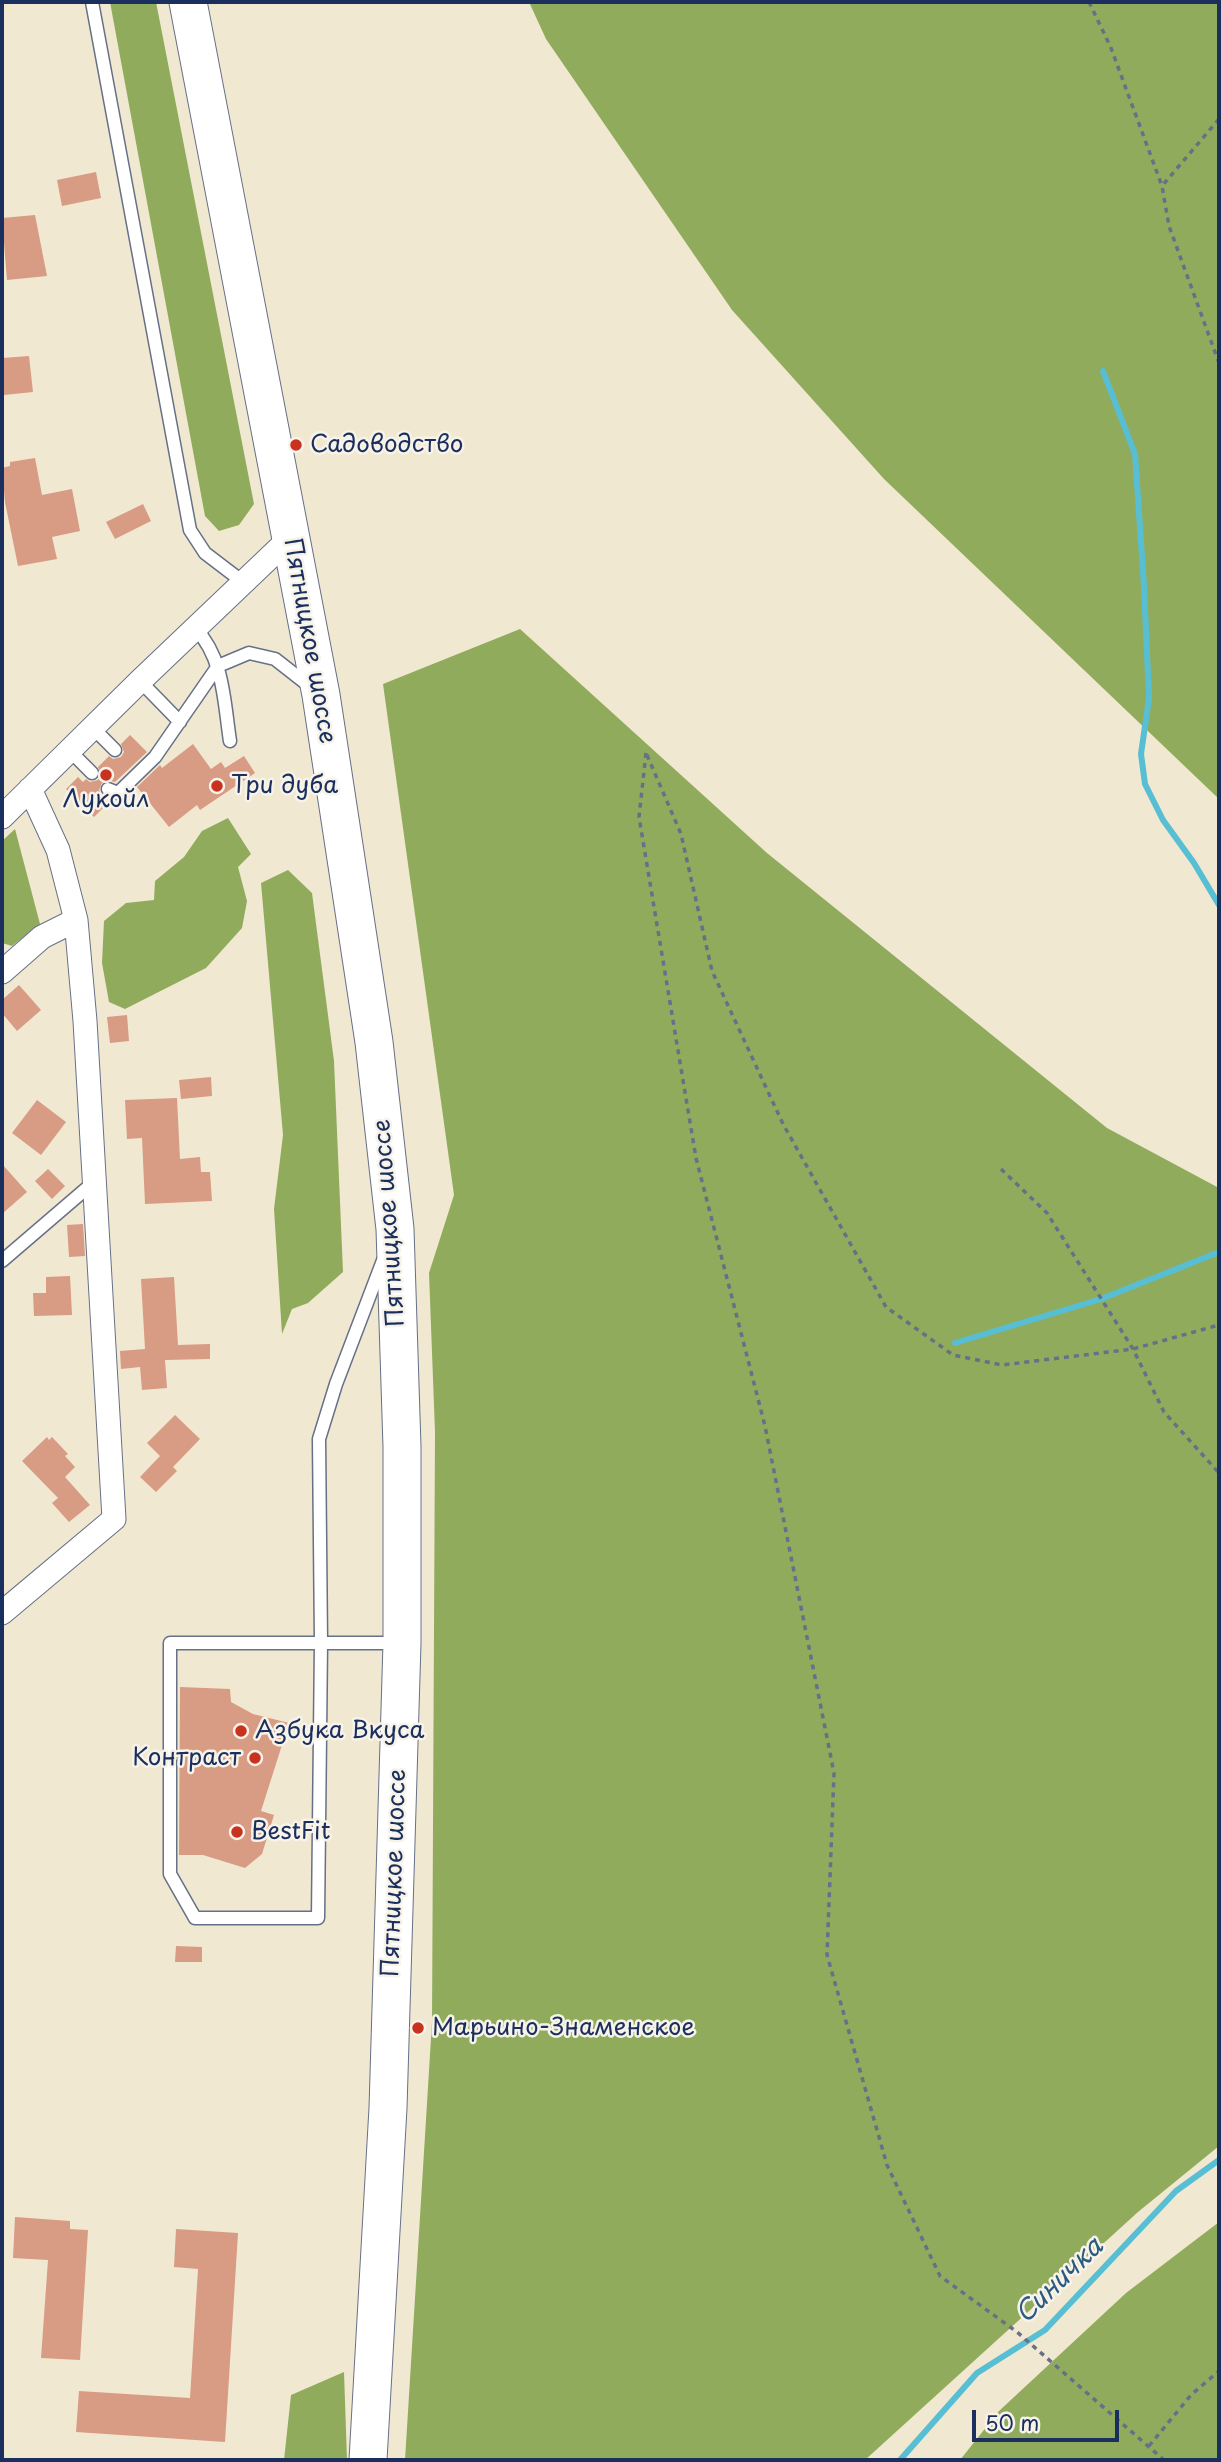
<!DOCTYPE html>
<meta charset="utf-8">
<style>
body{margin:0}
#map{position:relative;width:1221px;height:2462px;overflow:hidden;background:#f1e8d1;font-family:"Playpen Sans",sans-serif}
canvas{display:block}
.frame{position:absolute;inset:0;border:4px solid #1b2f5e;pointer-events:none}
.scale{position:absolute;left:972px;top:2410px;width:147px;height:32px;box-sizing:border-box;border:4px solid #1b2f5e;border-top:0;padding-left:9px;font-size:21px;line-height:24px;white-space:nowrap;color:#1b2f5e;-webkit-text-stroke:5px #f7f3e8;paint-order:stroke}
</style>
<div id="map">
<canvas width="1221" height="2462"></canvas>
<div class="frame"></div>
<div class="scale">50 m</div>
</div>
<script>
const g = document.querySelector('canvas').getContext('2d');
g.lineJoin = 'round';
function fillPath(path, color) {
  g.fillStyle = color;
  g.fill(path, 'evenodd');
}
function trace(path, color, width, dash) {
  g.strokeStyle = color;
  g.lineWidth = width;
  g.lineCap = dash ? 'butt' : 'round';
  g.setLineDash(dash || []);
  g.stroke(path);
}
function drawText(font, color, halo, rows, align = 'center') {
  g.font = font + ' "Playpen Sans",sans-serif';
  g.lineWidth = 5;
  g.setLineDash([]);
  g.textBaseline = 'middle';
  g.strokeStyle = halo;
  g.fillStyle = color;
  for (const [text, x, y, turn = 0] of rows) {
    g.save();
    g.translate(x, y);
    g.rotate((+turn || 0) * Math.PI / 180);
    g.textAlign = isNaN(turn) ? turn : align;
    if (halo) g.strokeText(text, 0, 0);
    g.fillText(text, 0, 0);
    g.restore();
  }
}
fillPath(new Path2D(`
 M110,2h46l98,502 -15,21 -20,6 -14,-15z
 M529,2h690v797l-335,-320 -152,-169 -186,-271z
 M520,629l247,224 340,275 112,60v958l-81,66 -273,248h-460l27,-438 3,-590 -6,-159 25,-78 -71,-511z
 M228,818l23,36 -13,13 9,34 -5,27 -36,40 -81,41 -16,-7 -7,-39 2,-42 22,-18 28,-3 1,-19 29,-24 18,-26z
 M15,829l25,95 -28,22 -10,-3v-102z
 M288,870l24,23 22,168 9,211 -35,31 -16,6 -10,25 -8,-125 9,-74 -22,-252z
 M1219,2222v238h-259l39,-49 127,-118z
 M344,2372l3,88h-63l7,-65z`), '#91ab5d');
trace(new Path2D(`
 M1103,371l32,83 9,132 5,112 -8,56 4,30 18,36 31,43 25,42
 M955,1343l146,-44 118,-47
 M900,2460l77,-87 68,-43 131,-139 43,-31`), '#57bed4', 6);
fillPath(new Path2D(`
 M96,172l5,26 -39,8 -5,-26z
 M35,215l12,61 -40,4 -5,-62z
 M29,356l4,36 -29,3 -2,-37z
 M35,458l7,37 30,-6 8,42 -28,6 5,22 -39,7 -13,-64 -3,-34 8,-2v-4z
 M143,504l8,17 -36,18 -9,-17z
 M130,735l17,17 -32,30 -8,-2 -5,3 -3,7 3,5 -3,3 7,7 -12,12 -28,-28 12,-12 5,5 3,-3 4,3 8,-2 3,-5 -3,-8 11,-11 4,3 8,-2 3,-5 -3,-8z
 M193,744l18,25 10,-7 4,6 19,-12 11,17 -55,37 -3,-5 -28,22 -32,-40 23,-22 2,3z
 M19,985l22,25 -24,21 -15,-18v-13z
 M127,1015l2,26 -19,2 -3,-26z
 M211,1077l1,19 -31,3 -2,-19z
 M177,1098l3,61 20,-2 1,15h9l2,29 -67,3 -3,-66 -15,1 -2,-39z
 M37,1100l29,22 -25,33 -29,-22z
 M2,1164l25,28 -25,22z
 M48,1169l17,17 -13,13 -17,-18z
 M83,1224l2,32 -16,1 -2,-32z
 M70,1276l2,39 -38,1 -1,-23h13v-16z
 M174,1277l4,68 32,-1v15l-45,1 2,28 -25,2 -2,-23 -19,2 -1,-18 25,-2 -4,-70z
 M175,1415l25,24 -27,28 4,4 -21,21 -16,-15 20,-21 -13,-13z
 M47,1437l2,3 3,-3 16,17 -3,2 10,11 -10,10 25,28 -21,17 -17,-19 6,-5 -36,-37z
 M180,1687l50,2 1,13 22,12 36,9 -28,88 13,4 -12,39 -17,14 -42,-13h-24z
 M176,1946l26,1v15h-27z
 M15,2217l55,4v8l18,1 -8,130 -39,-2 7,-98 -35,-2z
 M176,2229l62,4 -13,209 -149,-10 3,-41 111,7 8,-129 -24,-2z`), '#d89b84');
const lane = new Path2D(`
 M92,2l98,528 15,23 38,29
 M195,628c29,30 29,74 35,113
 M140,681l40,41
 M93,728l22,22
 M70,751l22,22
 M108,789l10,4 37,-36 63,-91 31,-13 26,6 37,29
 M384,1258l-48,126 -17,55 2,204 -3,275h-123l-25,-44v-231h228
 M2,1261l92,-79`);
const street = new Path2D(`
 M2,817l138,-136 150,-143
 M2,972l40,-35 34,-17
 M2,1613l112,-94 -29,-498 -9,-101 -18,-70 -28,-61`);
const primary = new Path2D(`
 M188,2l133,693 53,347 21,187 7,218v196l-14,465 -20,352`);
trace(lane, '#667086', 15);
trace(street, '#667086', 25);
trace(primary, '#667086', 39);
trace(new Path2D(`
 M1089,2l22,46 51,138
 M1219,119l-57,67 7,40 50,137
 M646,753l-7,64 57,341 69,268 69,347 -7,182 60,210 53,111 77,56 147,128
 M647,755l34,79 31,137 71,153 103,183 67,48 49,10 131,-16 86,-24
 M1001,1169l46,44 86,136 31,63 55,61
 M1149,2446l42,-51 28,-24`), '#667086', 3.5, [5, 5]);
trace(lane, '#fff', 12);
trace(street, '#fff', 23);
trace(primary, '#fff', 37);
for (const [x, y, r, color] of [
 [296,445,7,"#c8321e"],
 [106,775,7,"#c8321e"],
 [217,786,7,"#c8321e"],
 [241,1731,7,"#c8321e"],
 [255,1758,7,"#c8321e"],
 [237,1832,7,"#c8321e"],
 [418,2028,7,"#c8321e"]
]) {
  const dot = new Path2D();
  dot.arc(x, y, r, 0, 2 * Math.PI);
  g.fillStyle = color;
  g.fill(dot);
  trace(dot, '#f7f3e8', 2.5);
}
drawText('24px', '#1b2f5e', '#f7f3e8', [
 ["Садоводство",310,445],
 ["Три дуба",231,786],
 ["Лукойл",106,800,"center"],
 ["Азбука Вкуса",255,1731],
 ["Контраст",241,1758,"right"],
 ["BestFit",251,1832],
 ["Марьино-Знаменское",432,2028]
], 'left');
drawText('24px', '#1b2f5e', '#f7f3e8', [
 ["Пятницкое шоссе",309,641,80],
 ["Пятницкое шоссе",390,1223,-94],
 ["Пятницкое шоссе",395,1873,-88]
]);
drawText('italic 26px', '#2d5a81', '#f7f3e8', [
 ["Синичка",1060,2281,-44]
]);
</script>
